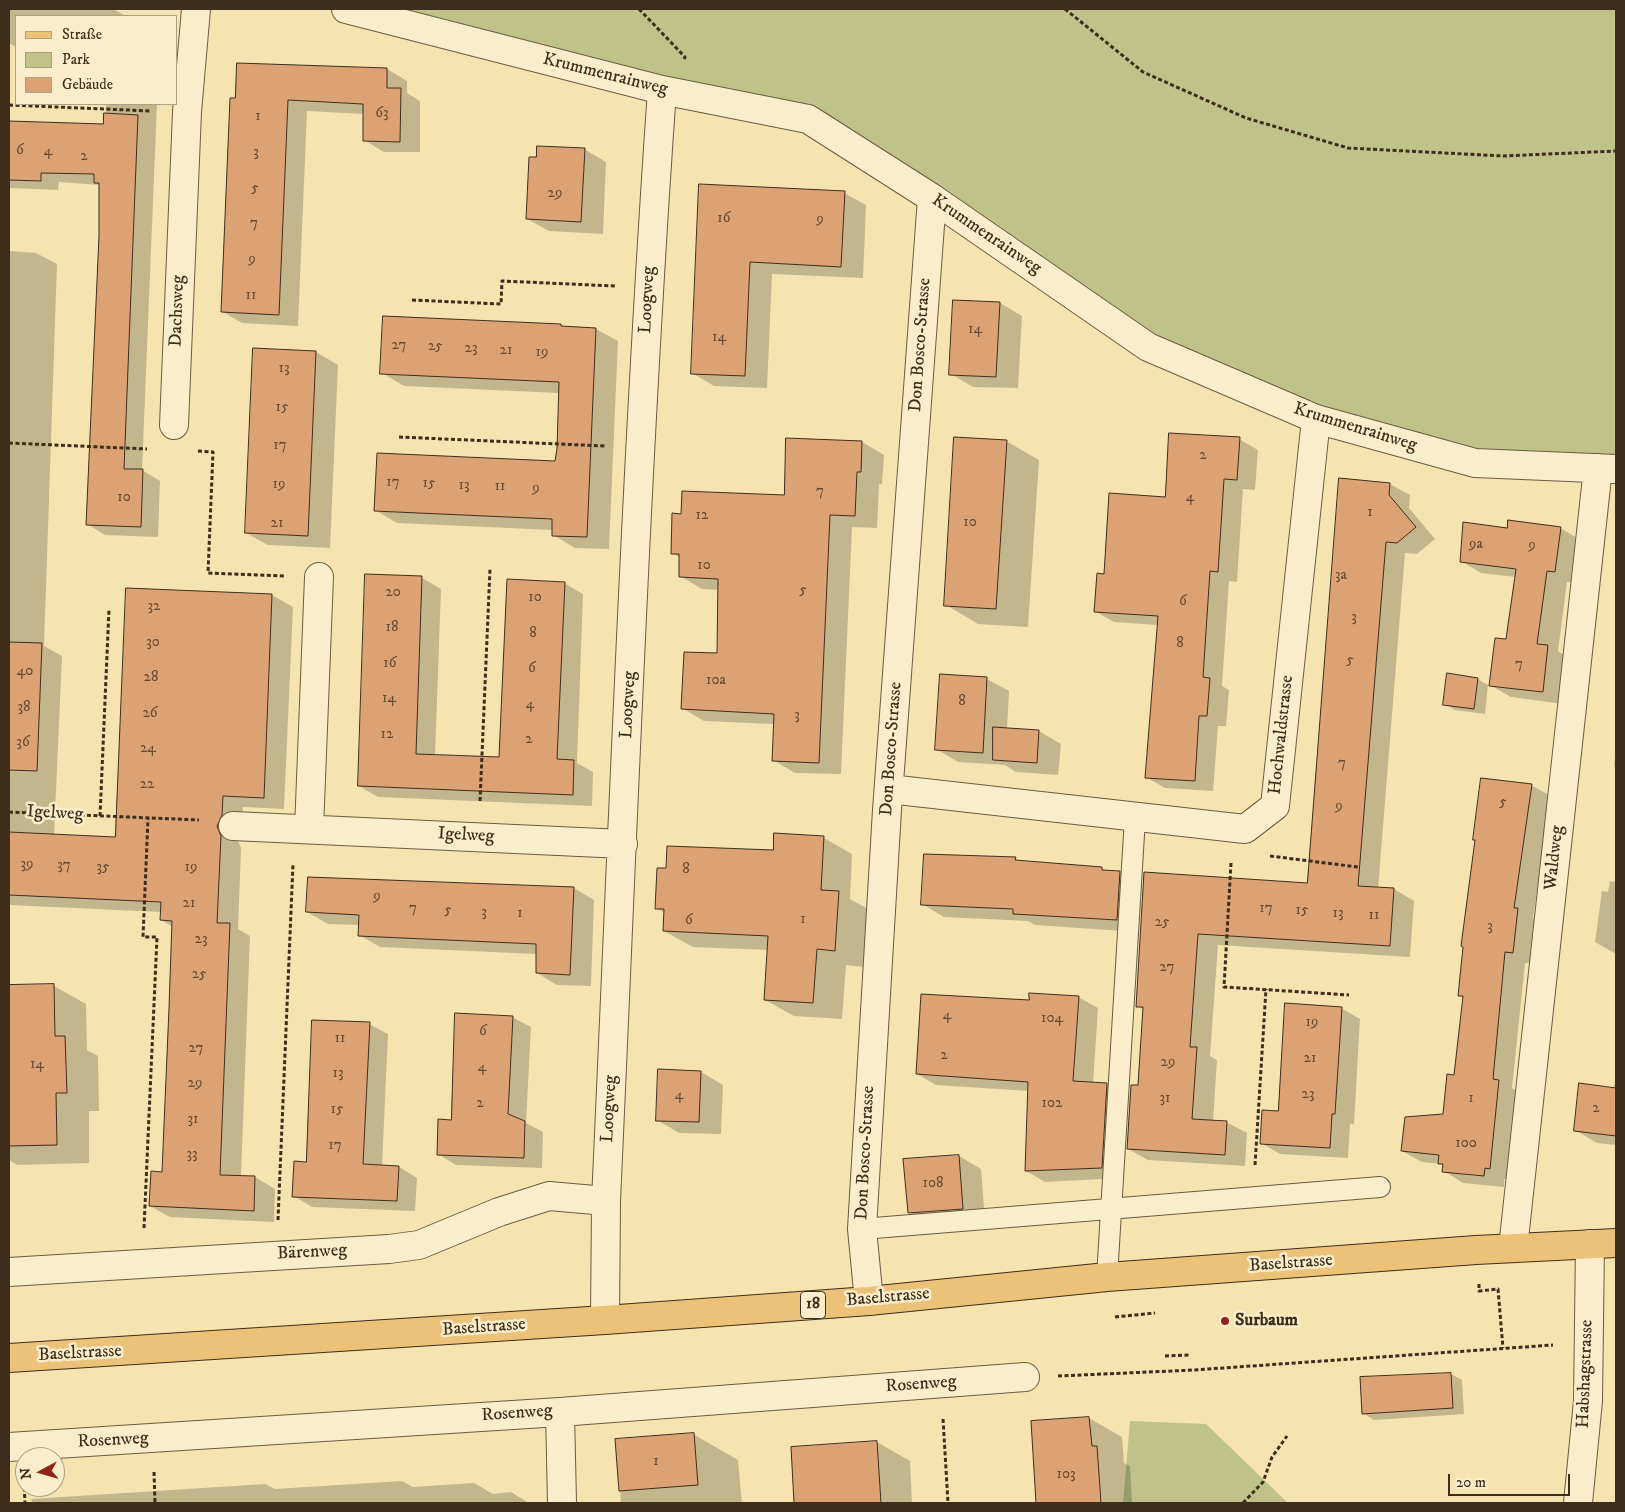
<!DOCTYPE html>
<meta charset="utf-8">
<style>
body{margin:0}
#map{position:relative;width:1625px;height:1512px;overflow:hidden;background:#f6e4b0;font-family:"IM FELL DW Pica",serif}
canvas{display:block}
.frame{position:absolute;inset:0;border:10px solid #3e2d1b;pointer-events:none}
.legend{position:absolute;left:15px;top:15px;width:162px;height:90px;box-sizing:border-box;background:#f9edcc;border:1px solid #aea085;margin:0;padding:6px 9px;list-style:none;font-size:15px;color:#3e2d1b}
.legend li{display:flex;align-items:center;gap:10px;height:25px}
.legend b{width:25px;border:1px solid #aea085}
.north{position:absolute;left:15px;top:1447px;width:50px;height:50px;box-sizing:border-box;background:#f9edcc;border:1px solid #aea085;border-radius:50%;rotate:264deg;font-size:14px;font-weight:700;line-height:20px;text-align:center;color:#3e2d1b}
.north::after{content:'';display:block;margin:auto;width:18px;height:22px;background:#8f2418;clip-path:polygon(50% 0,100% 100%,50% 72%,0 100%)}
.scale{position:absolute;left:1448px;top:1474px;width:122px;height:22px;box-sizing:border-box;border:2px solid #3e2d1b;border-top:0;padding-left:6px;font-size:15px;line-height:18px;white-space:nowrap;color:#3e2d1b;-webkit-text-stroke:4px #f9edcc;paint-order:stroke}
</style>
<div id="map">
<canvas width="1625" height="1512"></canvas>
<div class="frame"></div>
<ul class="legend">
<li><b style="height:6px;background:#ebc278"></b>Straße</li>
<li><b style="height:14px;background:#bfc389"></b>Park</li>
<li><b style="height:14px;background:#dda273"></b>Gebäude</li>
</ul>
<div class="north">N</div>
<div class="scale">20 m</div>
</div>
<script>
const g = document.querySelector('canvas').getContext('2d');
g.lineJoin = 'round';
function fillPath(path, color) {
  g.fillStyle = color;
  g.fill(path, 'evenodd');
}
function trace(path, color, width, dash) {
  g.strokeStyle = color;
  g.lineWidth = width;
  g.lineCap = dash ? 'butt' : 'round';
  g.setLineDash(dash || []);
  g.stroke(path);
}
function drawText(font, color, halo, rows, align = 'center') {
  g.font = font + ' "IM FELL DW Pica",serif';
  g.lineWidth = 5;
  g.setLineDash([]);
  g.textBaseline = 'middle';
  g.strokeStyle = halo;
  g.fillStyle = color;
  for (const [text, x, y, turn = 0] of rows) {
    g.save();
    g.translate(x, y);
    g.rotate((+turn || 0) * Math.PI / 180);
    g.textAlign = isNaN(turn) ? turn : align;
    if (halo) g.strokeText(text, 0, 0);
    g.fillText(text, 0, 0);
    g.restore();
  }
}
fillPath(new Path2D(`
 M346,9h1270v460l-141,-6 -327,-116 -340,-228z
 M1130,1421l76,3 82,79h-165z`), '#bfc389');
fillPath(new Path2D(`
 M9,9h104l13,7h-110v31l-7,-4z
 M387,69l20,12v12l13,8v51h-36l-20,-12v-26l-57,-3 -9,215 -56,-3 -19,-11 8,-213z
 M106,104h51l-15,366 18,11 -2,56 -53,-2 -18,-11 13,-288 1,-51 -42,-3 -1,8 -49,-2v-66l96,4z
 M584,149l22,13 -3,72 -54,-3 -22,-12z
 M700,185l144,8 22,12 -3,73 -91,-4 -5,114 -53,-2 -22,-13z
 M9,251l27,2 21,11 -13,382 18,10 -8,180 63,3 10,-250 145,6 21,12 -9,202 -41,-2 -1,20 -5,11 4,10 -3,81 12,7 -9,240 14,1 20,12 -1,33 -104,-5 -20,-11 13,-33 10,-246 -12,-7v-8l-152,-7z
 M1000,303l22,13 -4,72 -45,-1 -22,-13z
 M384,318l212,11 22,12 -9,208 -34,-1 -22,-13v-5l-156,-7 -22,-13 181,-48 3,-69 -155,-7 -22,-13z
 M316,352l22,13 -8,183 -62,-3 -22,-12z
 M1239,439l19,11 -3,40 -12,-1 -6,93 -8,-1 -7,105 7,4 -3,36h-8l-5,65 -48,-3 -19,-11 12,-152 -44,-3 -19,-11 10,-36 61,-76z
 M1006,441l33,19 -11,167 -50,-3 -32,-19z
 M862,442l22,13 -2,29h-3l-2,44 -25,-1 -11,247 -46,-1 -22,-13 1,-36 -70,-3 -22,-13 36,-54 1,-64 -17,-1 -22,-13v-18l-8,-5 10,-38 103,-19z
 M1390,484l20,11 -1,13 26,31 -18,15 -12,-1 -27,336h16l20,12 -4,56 -192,-12 -8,111 7,4 -4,61 13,1 21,11 -2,33 -97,-6 -20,-11 11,-63 5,-76 -7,-4 8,-132 163,11z
 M1560,528l21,12 -5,43 -9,-1 -9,69 11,7 -6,46 -52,-7 -21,-12 17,-44 9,-64 -35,-4 -20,-12 47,-32z
 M422,578l19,11 -6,167 65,2 64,-175 19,11 -6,169 16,9 -1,34 -214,-9 -19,-11z
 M987,679l22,12 -2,38 32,2 22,13 -3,31 -42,-3 -11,-7 -47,-3 -22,-13z
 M1477,679l11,6 -3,29 -30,-4 -11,-6z
 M1616,746v22l-2,-1z
 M1531,785l20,11 -18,122 4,3 -5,42h-7l-13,125 7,4 -9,87h-6v8l-41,-4 -19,-12v-5l-3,-2 -19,-2 -20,-11 42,-36 12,-39 8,-78 -5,-3z
 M824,838l28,16 -2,45 18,10 -4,58 -18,-2 -4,54 -48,-3 -29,-16 3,-50 -75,-3 -29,-16 1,-18 -9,-5 11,-39 107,-18z
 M1015,859l6,3 80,6 7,4h11l22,13 -3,47 -103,-7 -7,-4 -84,-4 -22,-13z
 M1610,881l6,1v72l-21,-12 7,-51 6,1z
 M574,888l20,12 -3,86 -34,-1 -20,-12v-19l-157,-7 -21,-12 1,-10 -32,-1 -21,-12z
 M54,986l32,18 1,46 11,6 1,55h-10v52l-72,2 -8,-5v-173z
 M1078,997l20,11 -5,76h14l19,12 -5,82 -76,4 -19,-11 3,-80 -93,-6 -19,-11 113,-72z
 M1341,1008l19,11 -6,105h-4l-2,34 -68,-4 -19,-11z
 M512,1017l19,10 -5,96 17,9 -1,36 -86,-3 -18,-11 14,-33z
 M369,1024l19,10 -6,132 17,1 18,11 -2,33 -103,-4 -18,-11z
 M701,1072l22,13 -2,49 -42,-1 -22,-13z
 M1616,1074v71l-19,-2 -22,-13 39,-41z
 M959,1156l22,13 4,52 -54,4 -22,-13z
 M1451,1374l11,6 2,34 -90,6 -11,-7z
 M1089,1418l33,19 2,26 6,3 2,37h-95l-5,-81z
 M693,1434l45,26 4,43h-121l-5,-63z
 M877,1442l33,19 2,42h-117l-3,-55z
 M402,1481l11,6 61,-4 19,11 18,-2 18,11h-497l-1,-4 234,-15 10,5z`), '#0003');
const building = new Path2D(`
 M237,63l150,5v20h14l-1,54 -37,-1v-37l-75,-4 -9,215 -58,-3 9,-214h5z
 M104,113l34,2 -14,354h19l-2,58 -55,-2 13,-289v-53h-5v-9l-53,-1v8l-32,-1v-59l94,3z
 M537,146l48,2 -4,74 -55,-3 3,-62h7z
 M699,184l146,7 -4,76 -91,-5 -5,114 -54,-2z
 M953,300l47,2 -4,75 -47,-2z
 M383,316l178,8v2l35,2 -9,209 -35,-1v-17l-178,-8 3,-58 178,8 2,-13 2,-66 -179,-8z
 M253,348l63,3 -8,185 -63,-3z
 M1169,433l71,4 -3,43 -13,-1 -6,93 -8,-1 -7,106 7,1 -3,38h-8l-4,65 -50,-3 13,-162 -64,-4 3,-39 7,1 5,-81 56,4z
 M954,437l53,3 -11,169 -52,-3z
 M786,438l76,3 -1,31h-4l-2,44 -25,-1 -11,248 -47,-2 2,-47 -93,-5 3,-57 33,1 1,-74 -39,-2v-23h-8l1,-41 9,1 1,-23 102,4z
 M1339,478l51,5 -1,12 27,32 -19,16 -11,-1 -28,344 36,2 -4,58 -192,-12 -8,113h7l-5,72 35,2 -2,34 -98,-6 4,-64h7l5,-78h-7l8,-135 163,11z
 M1508,520l53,7 -6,45 -8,-1 -10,73 11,1 -5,47 -54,-6 6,-48 11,1 10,-70 -56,-7 3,-40 44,6z
 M365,574l57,2 -6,178 30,1 53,2 8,-178 58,3 -8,177 17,1 -1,35 -215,-9z
 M126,588l146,6 -8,204 -41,-2 -1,19 -5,11 4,10 -4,87h13l-10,252 35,1 -1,35 -105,-5 2,-35 11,1 7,-164 3,-87 -12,-1 1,-18 -152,-7v-63l106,5z
 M9,642l33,1 -5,128 -28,-1z
 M1447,673l31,5 -4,31 -31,-4z
 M940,674l47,3 -4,76 -48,-3z
 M993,727l46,3 -2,33 -44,-3z
 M1481,778l51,6 -18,124h4l-5,45 -8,-1 -12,127 6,1 -9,89 -5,-1 -1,8 -42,-4 1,-8h-5l1,-9 -38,-4 4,-34 38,-3 4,-40 7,1 9,-79h-5l5,-49 -2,-1 14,-106h-2z
 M774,833l50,3 -3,54 18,1 -4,60 -18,-2 -4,54 -49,-3 4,-64 -105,-5 1,-22h-9l2,-41h9l1,-22 106,4z
 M924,854l92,3 -1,3 87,7v3l18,1 -3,49 -104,-6v-5l-92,-4z
 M308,877l266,10 -4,88 -34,-2v-29l-178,-8 1,-21 -53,-3z
 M54,984l1,52h10l2,57h-11l1,52 -48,1v-161z
 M1029,993l50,3 -6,85 34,2 -5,85 -77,3 3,-89 -112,-8 5,-80 108,6z
 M1285,1003l57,4 -7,107h-3l-2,34 -70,-4 2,-34 16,1z
 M455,1013l58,3 -5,98 17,7 -1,37 -87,-3 1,-36 13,1z
 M312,1020l58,2 -7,142 36,2 -2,35 -105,-4 2,-36 12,1z
 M658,1069l43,2 -2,51 -43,-1z
 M1579,1083l37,5v48l-42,-5z
 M959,1155l4,54 -55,4 -5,-54z
 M1451,1373l2,35 -91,6 -2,-37z
 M1089,1417l3,29h5l4,57h-65l-5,-82z
 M694,1433l4,52 -79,6 -4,-52z
 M877,1441l4,62h-87l-3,-56z`);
fillPath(building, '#dda273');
trace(building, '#3e2d1b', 1);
const lane = new Path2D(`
 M862,1229l518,-42
 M1107,1277l28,-459`);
const street = new Path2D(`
 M346,9l316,81 146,29 124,79 216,149 168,72 159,44 141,6
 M174,425l13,-313 9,-103
 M889,789l356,40 30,-23 41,-387
 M233,826l390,18
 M309,829l10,-252
 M1513,1248l85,-780
 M9,1272l380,-23 30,-4 80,-33 50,-16 57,5
 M869,1301l-7,-72 25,-419 45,-612
 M605,1320l1,-119c17,-371 30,-741 56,-1111
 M560,1412l2,91
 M9,1447l551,-35 465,-35
 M1578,1503l10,-102 2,-157`);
const primary = new Path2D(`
 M9,1358l596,-38 264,-19 238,-24 369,-27 140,-7`);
trace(lane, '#6c5b40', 22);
trace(street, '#6c5b40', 30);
trace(primary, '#3e2d1b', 30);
trace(new Path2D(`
 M639,9l46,48 -1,2
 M1065,9l78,63 103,46 102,30 155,8 113,-5
 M9,105l142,6
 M412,300l89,4 1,-23 113,5
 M399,437l206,9
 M9,443l138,6
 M198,451l15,1 -5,121 76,3
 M480,801l10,-232
 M9,812l190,8
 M100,816l9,-207
 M1270,856l88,11
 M1231,863l-7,124 125,8
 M1255,1165l11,-176
 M278,1220l15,-356
 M144,1228l13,-291h-14l5,-119
 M1479,1284v7l19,-2 5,59
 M1115,1317l40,-4
 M1165,1356l26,-1
 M1058,1376l136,-6 359,-25
 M943,1419l5,84
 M154,1472l1,31
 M24,1481l1,22
 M1243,1503l20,-21 9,-25 15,-21`), '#3e2d1b', 3, [4, 2.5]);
trace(lane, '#f9edcc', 20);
trace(street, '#f9edcc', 28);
trace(primary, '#ebc278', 28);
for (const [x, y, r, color] of [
 [1225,1321,5,"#8f2418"]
]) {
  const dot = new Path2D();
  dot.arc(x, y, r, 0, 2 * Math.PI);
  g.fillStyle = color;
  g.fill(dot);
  trace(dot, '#f9edcc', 2);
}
drawText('15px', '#664a31', null, [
 ["63",382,114],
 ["1",258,117],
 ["6",20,151],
 ["4",48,152],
 ["3",256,153],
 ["2",84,157],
 ["5",255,189],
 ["29",555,194],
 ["16",724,219],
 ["9",820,220],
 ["7",254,224],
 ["9",252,260],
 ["11",251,296],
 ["14",975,330],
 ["14",719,338],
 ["27",399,346],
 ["25",435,347],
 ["23",471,349],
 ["21",506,351],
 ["19",542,353],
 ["13",284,369],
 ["15",282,408],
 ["17",280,446],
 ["2",1203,456],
 ["17",393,483],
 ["15",429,484],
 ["19",279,485],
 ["13",464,486],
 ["11",500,487],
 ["9",536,489],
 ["7",820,492],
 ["10",124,498],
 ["4",1190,498],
 ["1",1370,513],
 ["12",702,516],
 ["10",970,523],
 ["21",277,524],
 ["9a",1476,545],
 ["9",1532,546],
 ["10",704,566],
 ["3a",1341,576],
 ["5",803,591],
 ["20",393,593],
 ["10",535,598],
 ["6",1183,602],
 ["32",154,607],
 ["3",1354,618],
 ["18",392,628],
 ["8",533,634],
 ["30",153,643],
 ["8",1180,644],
 ["5",1350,661],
 ["16",390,664],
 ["7",1519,665],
 ["6",532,669],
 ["40",25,672],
 ["28",151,678],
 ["10a",716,681],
 ["14",389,699],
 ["8",962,702],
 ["4",530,705],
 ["38",24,708],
 ["26",150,714],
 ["3",797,716],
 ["12",387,735],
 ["2",529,740],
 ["36",23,743],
 ["24",148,749],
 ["7",1342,764],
 ["22",147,785],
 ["5",1503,803],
 ["9",1339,807],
 ["39",27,865],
 ["37",64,866],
 ["35",103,868],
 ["19",191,868],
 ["8",686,870],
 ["9",377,897],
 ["21",189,904],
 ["7",413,909],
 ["17",1266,909],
 ["5",448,911],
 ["15",1302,911],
 ["3",484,913],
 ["1",520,914],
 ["13",1338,914],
 ["11",1374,916],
 ["1",803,920],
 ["6",689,921],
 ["25",1162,923],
 ["3",1490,927],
 ["23",201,940],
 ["27",1167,968],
 ["25",199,975],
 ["4",947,1016],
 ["104",1052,1019],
 ["19",1312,1023],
 ["6",483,1032],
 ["11",340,1039],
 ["27",196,1049],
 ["2",944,1056],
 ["21",1310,1059],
 ["29",1168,1063],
 ["14",37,1065],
 ["4",482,1068],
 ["13",338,1074],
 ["29",195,1084],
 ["23",1308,1095],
 ["4",679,1096],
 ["31",1165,1099],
 ["1",1471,1099],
 ["2",480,1104],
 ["102",1052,1104],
 ["2",1596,1109],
 ["15",337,1110],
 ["31",193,1120],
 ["100",1466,1144],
 ["17",335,1146],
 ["33",192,1155],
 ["108",933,1184],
 ["1",656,1462],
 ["103",1066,1475]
]);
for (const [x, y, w] of [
 [813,1305,25]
]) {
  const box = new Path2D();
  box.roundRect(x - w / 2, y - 13.5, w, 27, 4);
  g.fillStyle = '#f9edcc';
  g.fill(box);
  trace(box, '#3e2d1b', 1);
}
drawText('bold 16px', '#3e2d1b', null, [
 ["18",813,1305]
]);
drawText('18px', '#3e2d1b', '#f9edcc', [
 ["Krummenrainweg",605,75,14],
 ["Krummenrainweg",986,235,34],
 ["Loogweg",648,300,-87],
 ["Dachsweg",178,311,-88],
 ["Don Bosco-Strasse",921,345,-86],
 ["Krummenrainweg",1355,428,17],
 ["Loogweg",629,705,-87],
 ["Hochwaldstrasse",1282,735,-84],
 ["Don Bosco-Strasse",892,749,-86],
 ["Igelweg",55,814,3],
 ["Igelweg",466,836,3],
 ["Waldweg",1555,858,-84],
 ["Loogweg",610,1109,-87],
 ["Don Bosco-Strasse",866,1153,-87],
 ["Bärenweg",312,1253,-3],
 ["Baselstrasse",1291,1264,-4],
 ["Baselstrasse",888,1298,-5],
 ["Baselstrasse",484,1328,-4],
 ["Baselstrasse",80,1354,-3],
 ["Habshagstrasse",1586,1374,-88],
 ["Rosenweg",921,1385,-4],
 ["Rosenweg",517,1414,-4],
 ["Rosenweg",113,1441,-3]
]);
drawText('bold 18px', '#3e2d1b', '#f9edcc', [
 ["Surbaum",1235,1321]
], 'left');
</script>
